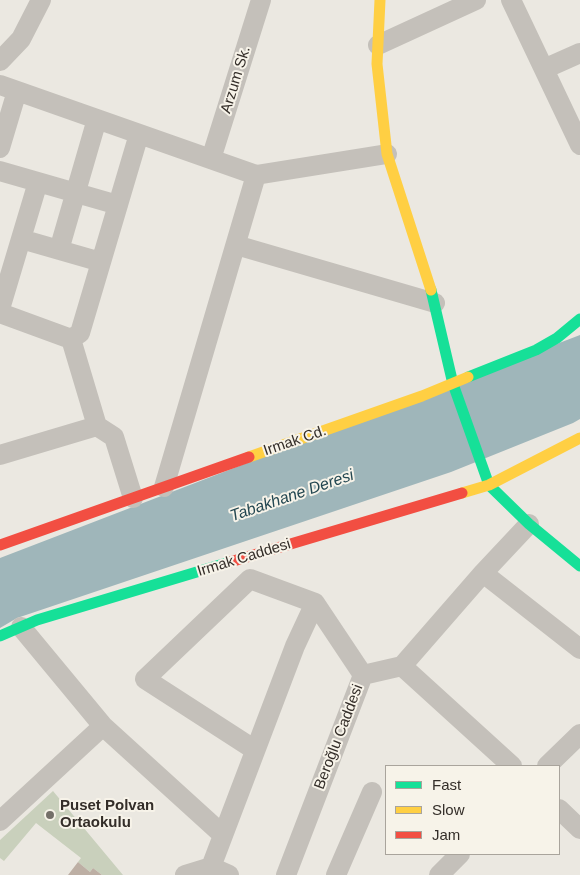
<!DOCTYPE html>
<meta charset="utf-8">
<style>
body{margin:0}
#map{position:relative;width:580px;height:875px;overflow:hidden;background:#ebe8e1;font-family:Helvetica,sans-serif}
canvas{display:block}
.legend{position:absolute;left:385px;top:765px;width:175px;height:90px;box-sizing:border-box;background:#f7f3e9;border:1px solid #a9a49c;margin:0;padding:6px 9px;list-style:none;font-size:15px;color:#342e29}
.legend li{display:flex;align-items:center;gap:10px;height:25px}
.legend b{width:25px;border:1px solid #a9a49c}
</style>
<div id="map">
<canvas width="580" height="875"></canvas>
<ul class="legend">
<li><b style="height:6px;background:#16e098"></b>Fast</li>
<li><b style="height:6px;background:#ffcf43"></b>Slow</li>
<li><b style="height:6px;background:#f24e42"></b>Jam</li>
</ul>
</div>
<script>
const g = document.querySelector('canvas').getContext('2d');
g.lineJoin = 'round';
function fillPath(path, color) {
  g.fillStyle = color;
  g.fill(path, 'evenodd');
}
function trace(path, color, width, dash) {
  g.strokeStyle = color;
  g.lineWidth = width;
  g.lineCap = dash ? 'butt' : 'round';
  g.setLineDash(dash || []);
  g.stroke(path);
}
function drawText(font, color, halo, rows, align = 'center') {
  g.font = font + ' Helvetica,sans-serif';
  g.lineWidth = 4;
  g.setLineDash([]);
  g.textBaseline = 'middle';
  g.strokeStyle = halo;
  g.fillStyle = color;
  for (const [text, x, y, turn = 0] of rows) {
    g.save();
    g.translate(x, y);
    g.rotate((+turn || 0) * Math.PI / 180);
    g.textAlign = isNaN(turn) ? turn : align;
    if (halo) g.strokeText(text, 0, 0);
    g.fillText(text, 0, 0);
    g.restore();
  }
}
fillPath(new Path2D(`
 M53,791l70,84h-21l-9,-7 -3,4 -12,-10 3,-4 -45,-35 -32,38 -4,-3v-18z`), '#c9d0bc');
fillPath(new Path2D(`
 M580,335v84l-7,4 -122,49 -434,146 -17,10v-70z`), '#9fb6ba');
fillPath(new Path2D(`
 M78,862l12,10 3,-4 9,7h-34z`), '#bdafa4');
trace(new Path2D(`
 M511,0l69,145
 M378,45l98,-45
 M0,61l21,-22 20,-39
 M544,69l36,-16
 M0,85l256,90 131,-21
 M0,148l17,-57
 M211,159l50,-159
 M0,171l118,34
 M21,239l80,23
 M236,245l199,58
 M59,250l38,-131
 M0,309l38,-127
 M0,313l71,26
 M71,339l9,-6 59,-199
 M71,339l26,87 17,11 19,61
 M0,455l97,-29
 M164,487l92,-312
 M483,573l97,76
 M21,627l82,99 120,109
 M402,666l110,100
 M255,750l-110,-71 105,-100 65,24 48,72
 M547,766l33,-32
 M559,809l21,20
 M0,821l103,-95
 M211,867l84,-221 20,-43
 M185,875l26,-8 18,8
 M286,875l77,-200 39,-9 81,-93 46,-49
 M336,875l36,-83
 M439,875l21,-21`), '#c4c0ba', 20);
trace(new Path2D(`
 M431,290l22,94 36,101 40,39 51,42
 M468,377l68,-27 21,-12 23,-19
 M0,636l37,-16 193,-58`), '#16e098', 11);
trace(new Path2D(`
 M380,0l-3,64 10,90 44,136
 M249,457l173,-61 46,-19
 M462,493l27,-8 91,-47`), '#ffcf43', 11);
trace(new Path2D(`
 M0,545l249,-88
 M230,562l232,-69`), '#f24e42', 11);
for (const [x, y, r, color] of [
 [50,815,5,"#746f69"]
]) {
  const dot = new Path2D();
  dot.arc(x, y, r, 0, 2 * Math.PI);
  g.fillStyle = color;
  g.fill(dot);
  trace(dot, '#f7f3e9', 2);
}
drawText('15px', '#342e29', '#f7f3e9', [
 ["Arzum Sk.",236,80,-73],
 ["Irmak Cd.",295,441,-19],
 ["Irmak Caddesi",244,558,-17],
 ["Beroğlu Caddesi",339,737,-69]
]);
drawText('bold 15px', '#342e29', '#f7f3e9', [
 ["Puset Polvan",60,806],
 ["Ortaokulu",60,823]
], 'left');
drawText('italic 16px', '#234751', '#f7f3e9', [
 ["Tabakhane Deresi",292,496,-19]
]);
</script>
